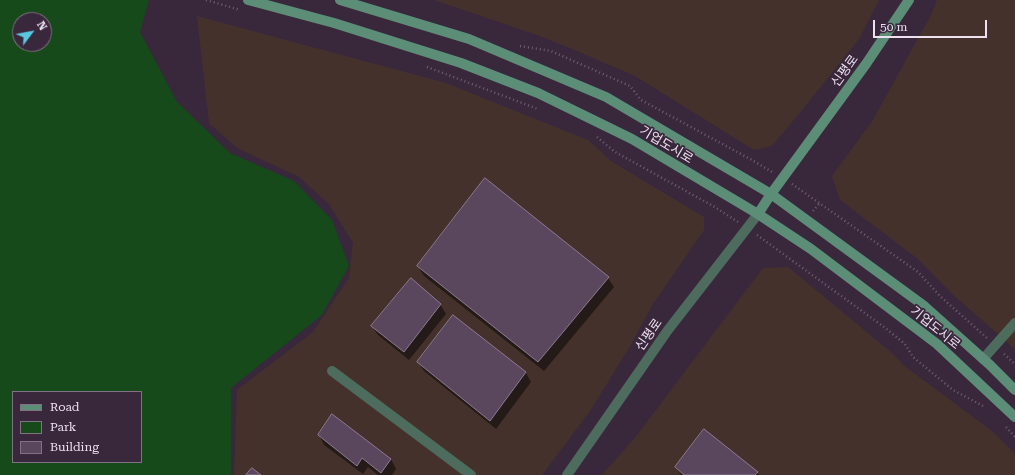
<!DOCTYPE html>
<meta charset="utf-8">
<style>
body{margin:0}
#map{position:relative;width:1015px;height:475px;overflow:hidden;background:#39273c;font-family:"Roboto Serif",serif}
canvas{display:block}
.legend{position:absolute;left:12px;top:391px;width:130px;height:72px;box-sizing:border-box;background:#39273c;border:1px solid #817184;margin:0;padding:5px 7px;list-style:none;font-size:12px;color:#ede1ef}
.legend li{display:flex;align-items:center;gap:8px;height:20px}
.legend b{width:20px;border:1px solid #817184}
.north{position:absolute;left:12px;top:12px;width:40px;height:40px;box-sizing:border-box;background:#39273c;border:1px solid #817184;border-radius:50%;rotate:58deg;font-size:11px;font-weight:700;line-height:16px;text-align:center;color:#ede1ef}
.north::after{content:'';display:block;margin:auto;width:14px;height:18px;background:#56c9e1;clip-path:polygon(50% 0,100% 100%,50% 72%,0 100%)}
.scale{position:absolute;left:873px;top:20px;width:114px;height:18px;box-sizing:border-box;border:2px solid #ede1ef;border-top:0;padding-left:5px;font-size:12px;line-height:14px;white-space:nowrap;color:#ede1ef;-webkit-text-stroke:3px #39273c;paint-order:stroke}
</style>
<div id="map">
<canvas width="1015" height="475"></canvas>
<ul class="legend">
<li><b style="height:5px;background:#5c8e77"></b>Road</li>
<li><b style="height:11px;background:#164a1a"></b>Park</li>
<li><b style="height:11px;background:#5a475e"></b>Building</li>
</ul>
<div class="north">N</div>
<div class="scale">50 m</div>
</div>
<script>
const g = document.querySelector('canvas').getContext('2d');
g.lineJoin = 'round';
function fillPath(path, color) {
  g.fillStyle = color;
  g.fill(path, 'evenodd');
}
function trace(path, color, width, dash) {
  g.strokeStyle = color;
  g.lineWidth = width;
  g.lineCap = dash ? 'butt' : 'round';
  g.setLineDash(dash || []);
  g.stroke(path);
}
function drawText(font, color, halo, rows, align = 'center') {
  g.font = font + ' "Roboto Serif","Noto Sans KR",serif';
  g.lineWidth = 3.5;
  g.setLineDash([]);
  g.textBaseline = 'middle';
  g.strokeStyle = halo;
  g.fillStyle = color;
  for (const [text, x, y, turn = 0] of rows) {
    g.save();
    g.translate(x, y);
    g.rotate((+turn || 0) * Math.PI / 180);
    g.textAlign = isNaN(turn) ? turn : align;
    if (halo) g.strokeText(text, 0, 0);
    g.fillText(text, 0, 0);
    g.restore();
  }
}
fillPath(new Path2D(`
 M434,0h445l-20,39 -52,65 -35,42 -18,4 -119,-74 -56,-24 -42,-17z
 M937,0h78v349l-65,-57 -32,-33 -78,-59 -8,-24 41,-56 59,-107z
 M197,16l249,67 142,57 23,21 93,56v13l-51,74 -24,44 -39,63 -48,64h-308l3,-85 76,-58 36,-54 4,-35 -24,-39 -30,-27 -62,-29 -28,-25z
 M788,267l105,87 10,11 89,66 23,23v21h-413l36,-41 125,-166z`), '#45312c');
fillPath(new Path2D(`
 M0,0h149l-9,32 37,70 53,51 64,28 38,39 17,46 -27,49 -91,73v87h-231zM20,20h24v24h-24zM13,392h128v70h-128z`), '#164a1a');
fillPath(new Path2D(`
 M418,267l190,11 6,9 -70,84 -120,-95z
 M440,304l6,10 -37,46 -31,-25 -6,-9z
 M453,316l73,57 5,9 -35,47 -72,-58 -6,-9z
 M319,435l72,24 5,10 -4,6h-14l-10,-8 -5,7 -39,-29z
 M676,467l81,5 1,3h-77z`), '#0007');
const building = new Path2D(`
 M485,178l124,99 -71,85 -121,-96z
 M411,278l30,26 -37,48 -33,-26z
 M453,315l73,57 -36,49 -73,-59z
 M332,414l59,45 -10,14 -19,-15 -5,8 -39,-31z
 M704,429l54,43 -3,3h-71l-9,-8z
 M252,468l9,7h-15z`);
fillPath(building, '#5a475e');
trace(building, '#8e7992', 1);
trace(new Path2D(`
 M206,0l34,10
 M520,46l31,5 79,35 11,14 111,60 20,12
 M427,67l111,42
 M597,137l18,15 98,54 25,16
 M792,184l126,88 23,25 46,41
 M813,211l6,-7
 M757,235l127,92 21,17 8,13 40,33 32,17
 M1004,354l11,10
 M1006,427l9,10`), '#706073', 2.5, [1, 3]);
trace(new Path2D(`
 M983,359l32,-36
 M332,371l139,104
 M567,475l101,-145 90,-116`), '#4d6c5d', 10);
trace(new Path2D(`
 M248,0l86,23 127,40 77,30 94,46 126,75 53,35 126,95 78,73
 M340,0l129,39 137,58 165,97 152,111 67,60 25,25
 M758,214l13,-20 95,-130 43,-64`), '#5c8e77', 10);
drawText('13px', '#ede1ef', '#39273c', [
 ["신평로",845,71,-54],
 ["기업도시로",666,145,31],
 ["기업도시로",935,328,39],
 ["신평로",649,335,-55]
]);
</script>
